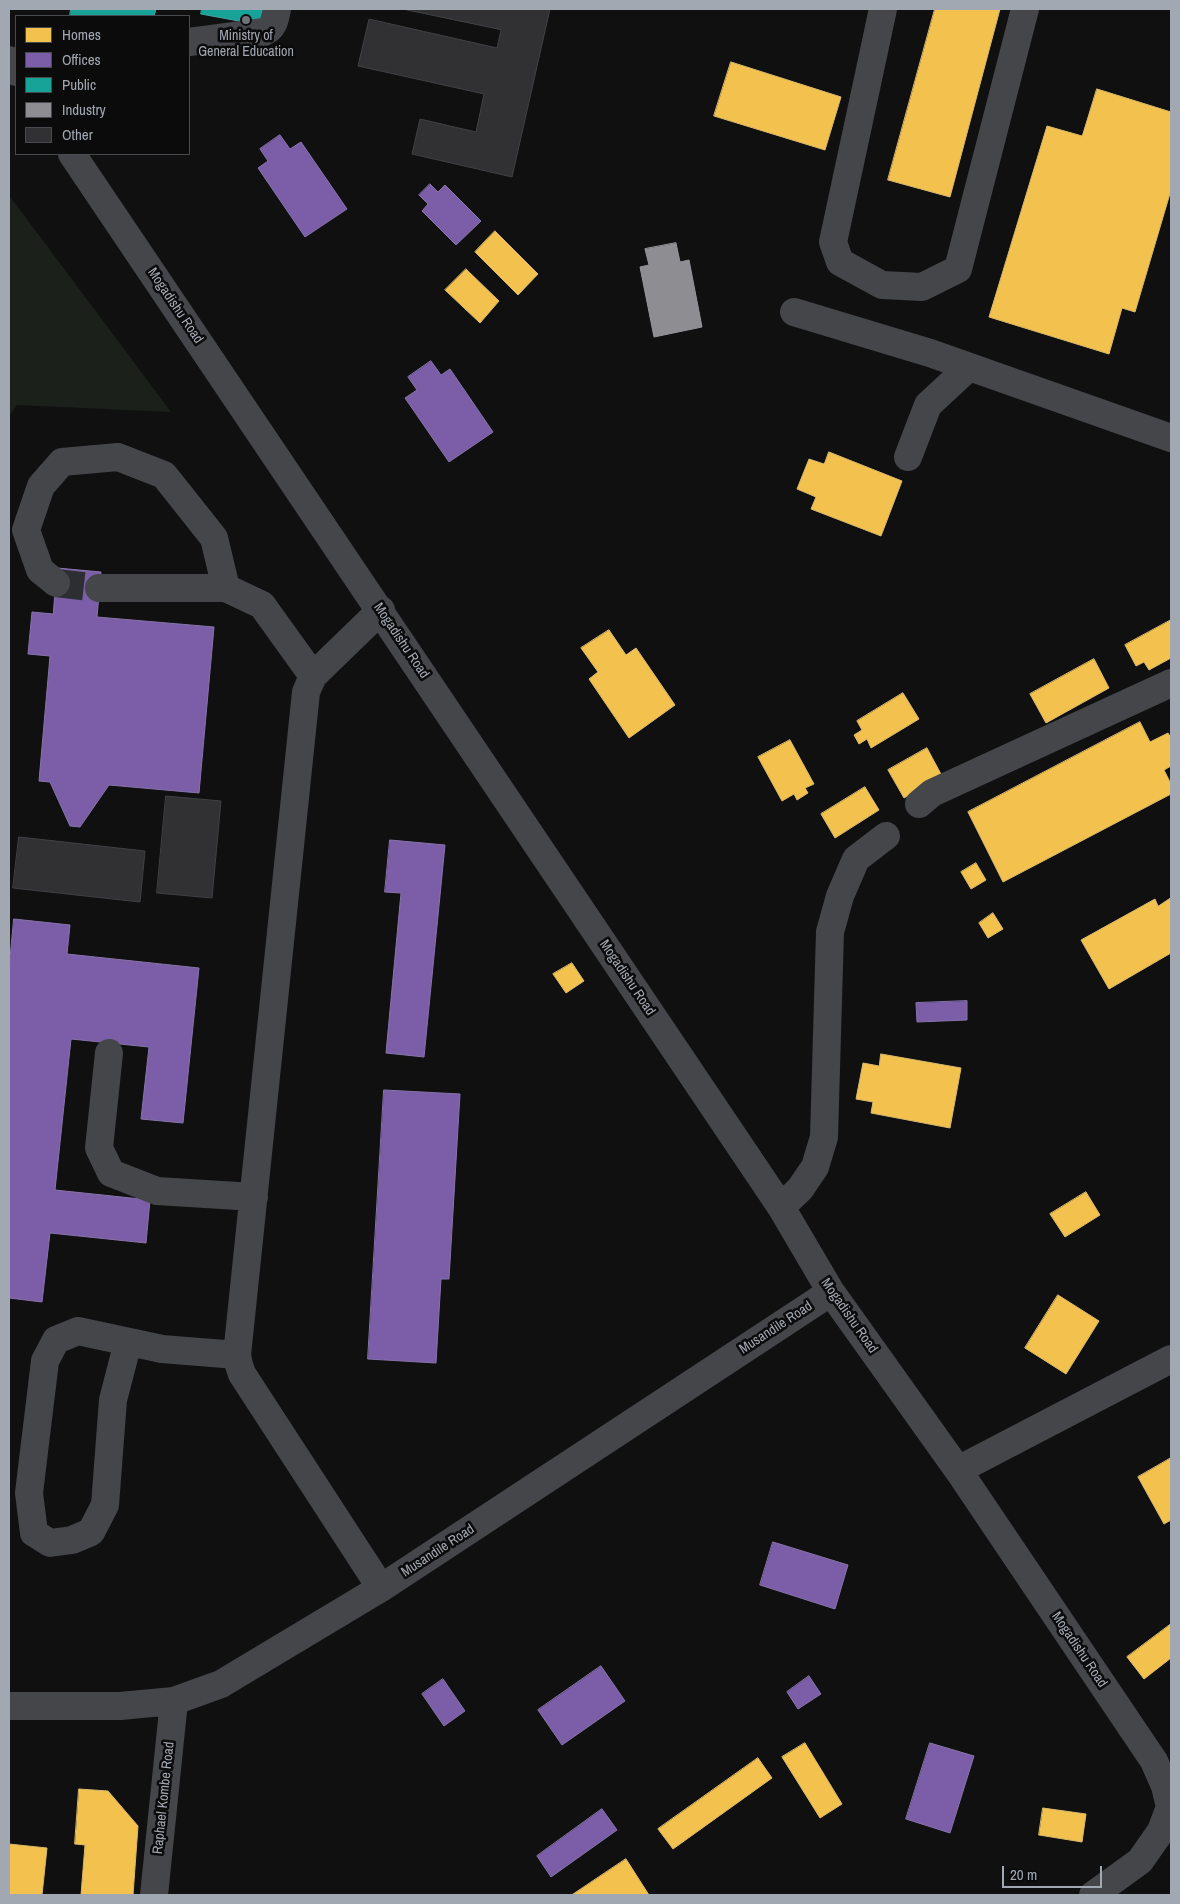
<!DOCTYPE html>
<style>
body{margin:0}
#map{position:relative;width:1180px;height:1904px;overflow:hidden;background:#101011;font-family:"Archivo Narrow",sans-serif}
canvas{display:block}
.frame{position:absolute;inset:0;border:10px solid #a2a8b1;pointer-events:none}
.legend{position:absolute;left:15px;top:15px;width:175px;height:140px;box-sizing:border-box;background:#0b0b0c;border:1px solid #474a4e;margin:0;padding:6px 9px;list-style:none;font-size:15px;color:#a2a8b1}
.legend li{display:flex;align-items:center;gap:10px;height:25px}
.legend b{width:25px;border:1px solid #474a4e}
.scale{position:absolute;left:1002px;top:1866px;width:100px;height:22px;box-sizing:border-box;border:2px solid #a2a8b1;border-top:0;padding-left:6px;font-size:15px;line-height:18px;white-space:nowrap;color:#a2a8b1;-webkit-text-stroke:4px #0b0b0c;paint-order:stroke}
</style>
<div id="map">
<canvas width="1180" height="1904"></canvas>
<div class="frame"></div>
<ul class="legend">
<li><b style="height:14px;background:#f2c14e"></b>Homes</li>
<li><b style="height:14px;background:#7b5ea7"></b>Offices</li>
<li><b style="height:14px;background:#17a398"></b>Public</li>
<li><b style="height:14px;background:#8d8d92"></b>Industry</li>
<li><b style="height:14px;background:#313133"></b>Other</li>
</ul>
<div class="scale">20 m</div>
</div>
<script>
const g = document.querySelector('canvas').getContext('2d');
g.lineJoin = 'round';
function fillPath(path, color) {
  g.fillStyle = color;
  g.fill(path, 'evenodd');
}
function trace(path, color, width, dash) {
  g.strokeStyle = color;
  g.lineWidth = width;
  g.lineCap = dash ? 'butt' : 'round';
  g.setLineDash(dash || []);
  g.stroke(path);
}
function drawText(font, color, halo, rows, align = 'center') {
  g.font = font + ' "Archivo Narrow",sans-serif';
  g.lineWidth = 5;
  g.setLineDash([]);
  g.textBaseline = 'middle';
  g.strokeStyle = halo;
  g.fillStyle = color;
  for (const [text, x, y, turn = 0] of rows) {
    g.save();
    g.translate(x, y);
    g.rotate((+turn || 0) * Math.PI / 180);
    g.textAlign = isNaN(turn) ? turn : align;
    if (halo) g.strokeText(text, 0, 0);
    g.fillText(text, 0, 0);
    g.restore();
  }
}
fillPath(new Path2D(`
 M9,195l162,217 -154,-7 -8,11z`), '#1b201b');
const homes = new Path2D(`
 M935,9h65l-50,188 -62,-17z
 M731,62l110,35 -16,53 -111,-34z
 M1097,89l74,23v78l-36,122 -13,-4 -13,46 -120,-37 58,-191 35,10z
 M495,231l43,43 -20,21 -43,-43z
 M466,269l33,32 -19,22 -35,-33z
 M829,452l73,29 -21,55 -70,-27 5,-12 -19,-8 12,-30 15,5z
 M1171,620v38l-22,12 -5,-8 -8,4 -11,-21z
 M609,630l17,25 10,-7 39,57 -46,33 -40,-59 9,-7 -17,-24z
 M1094,659l15,29 -63,35 -16,-29z
 M903,693l16,26 -48,29 -4,-9 -8,5 -5,-9 8,-5 -5,-9z
 M1140,722l10,20 18,-9 3,5v28l-7,4 7,14v10l-168,88 -35,-70z
 M790,740l24,44 -9,4 3,5 -11,7 -3,-6 -12,7 -24,-44z
 M927,748l15,28 -38,22 -16,-28z
 M865,787l14,23 -44,28 -14,-24z
 M976,863l10,17 -15,9 -10,-17z
 M1171,898v55l-62,36 -28,-49 74,-41 3,7z
 M993,913l10,16 -15,9 -9,-15z
 M572,963l12,18 -18,12 -13,-19z
 M881,1054l80,14 -11,60 -79,-15 2,-11 -17,-3 7,-36 16,3z
 M1086,1192l14,23 -35,22 -15,-23z
 M1058,1295l41,26 -33,53 -41,-26z
 M1171,1458v62l-7,4 -26,-47z
 M1171,1624v34l-27,21 -17,-22z
 M805,1743l37,61 -22,14 -38,-61z
 M758,1758l14,20 -99,71 -15,-20z
 M79,1789l29,2 30,35 -5,69h-52l4,-50 -10,-1z
 M1043,1808l43,6 -4,28 -43,-7z
 M9,1844l38,4 -5,47h-33z
 M626,1859l23,36h-77z`);
fillPath(homes, '#f2c14e');
trace(homes, '#daba6c', 1);
const offices = new Path2D(`
 M280,135l10,14 11,-7 46,67 -42,28 -47,-69 10,-7 -8,-12z
 M430,184l8,8 7,-7 36,36 -25,24 -34,-34 6,-7 -9,-9z
 M431,361l10,14 9,-6 43,63 -44,30 -44,-64 12,-8 -9,-13z
 M57,568l44,4 -4,45 117,10 -15,166 -90,-8 -29,42 -10,-1 -20,-44 -11,-1 11,-125 -22,-2 4,-42 21,2z
 M390,840l55,5 -21,212 -38,-4 15,-160 -16,-1z
 M14,919l56,6 -3,29 132,14 -16,155 -42,-4 8,-72 -78,-8 -16,151 95,10 -4,43 -96,-10 -8,69 -33,-4v-329z
 M967,1001v19l-50,2 -1,-19z
 M384,1090l76,4 -11,185h-8l-5,84 -68,-4z
 M773,1542l75,23 -13,44 -75,-24z
 M601,1666l24,35 -63,44 -24,-35z
 M809,1676l12,18 -23,15 -11,-17z
 M443,1679l22,32 -21,15 -22,-32z
 M930,1743l44,13 -24,77 -44,-14z
 M602,1809l15,21 -66,47 -14,-21z`);
fillPath(offices, '#7b5ea7');
trace(offices, '#8774aa', 1);
const public = new Path2D(`
 M71,9h85l-2,7h-84z
 M202,9h62l-4,16 -59,-11z`);
fillPath(public, '#17a398');
trace(public, '#41a4a0', 1);
const industry = new Path2D(`
 M676,243l4,19 9,-2 13,67 -48,10 -14,-70 9,-2 -4,-16z`);
fillPath(industry, '#8d8d92');
trace(industry, '#93959b', 1);
const building = new Path2D(`
 M403,9h147l-38,168 -100,-23 8,-35 56,13 8,-38 -126,-28 11,-47 128,29 4,-18z
 M166,796l55,5 -9,97 -55,-5z
 M19,837l126,14 -5,51 -127,-14z`);
fillPath(building, '#313133');
trace(building, '#404144', 1);
trace(new Path2D(`
 M56,583l43,5`), '#2d2e31', 28, [28, 14]);
trace(new Path2D(`
 M883,9l-50,233 7,20 42,23 40,2 36,-18 67,-260
 M189,42l75,-10c10,-4 11,-13 13,-23
 M9,60l7,12
 M72,154l709,1053 50,85 127,178 196,291 11,25 5,21
 M794,312l136,41 241,85
 M908,457l20,-52 41,-38
 M56,583l-16,-13 -14,-40 15,-44 21,-24 56,-5 46,18 50,63 12,50
 M99,588h127l36,17 51,71
 M381,610l-68,66 -7,16 -69,663 2,10 3,9 139,214
 M919,804l13,-11 239,-110
 M109,1053l-10,95 12,25 46,18 97,6
 M781,1207l19,-18 15,-22 9,-30 6,-205 10,-36 16,-37 30,-23
 M128,1342l-15,58 -8,105 -14,27 -19,8 -22,3 -16,-10 -5,-40 16,-132 11,-21 22,-9 84,18 75,6
 M958,1470l213,-111
 M9,1706h111l54,-5 47,-17 160,-96 450,-296
 M154,1895l20,-194
 M1093,1895l47,-34 21,-30 9,-24`), '#454649', 28);
for (const [x, y, r, color] of [
 [246,20,5,"#6f7379"]
]) {
  const dot = new Path2D();
  dot.arc(x, y, r, 0, 2 * Math.PI);
  g.fillStyle = color;
  g.fill(dot);
  trace(dot, '#0b0b0c', 2);
}
drawText('14px', '#a2a8b1', '#0b0b0c', [
 ["Ministry of",246,36],
 ["General Education",246,52]
]);
drawText('14px', '#a2a8b1', '#0b0b0c', [
 ["Mogadishu Road",175,306,56],
 ["Mogadishu Road",401,641,56],
 ["Mogadishu Road",627,978,56],
 ["Mogadishu Road",849,1316,55],
 ["Musandile Road",776,1328,-33],
 ["Musandile Road",438,1551,-33],
 ["Mogadishu Road",1079,1650,56],
 ["Raphael Kombe Road",164,1798,-84]
]);
</script>
